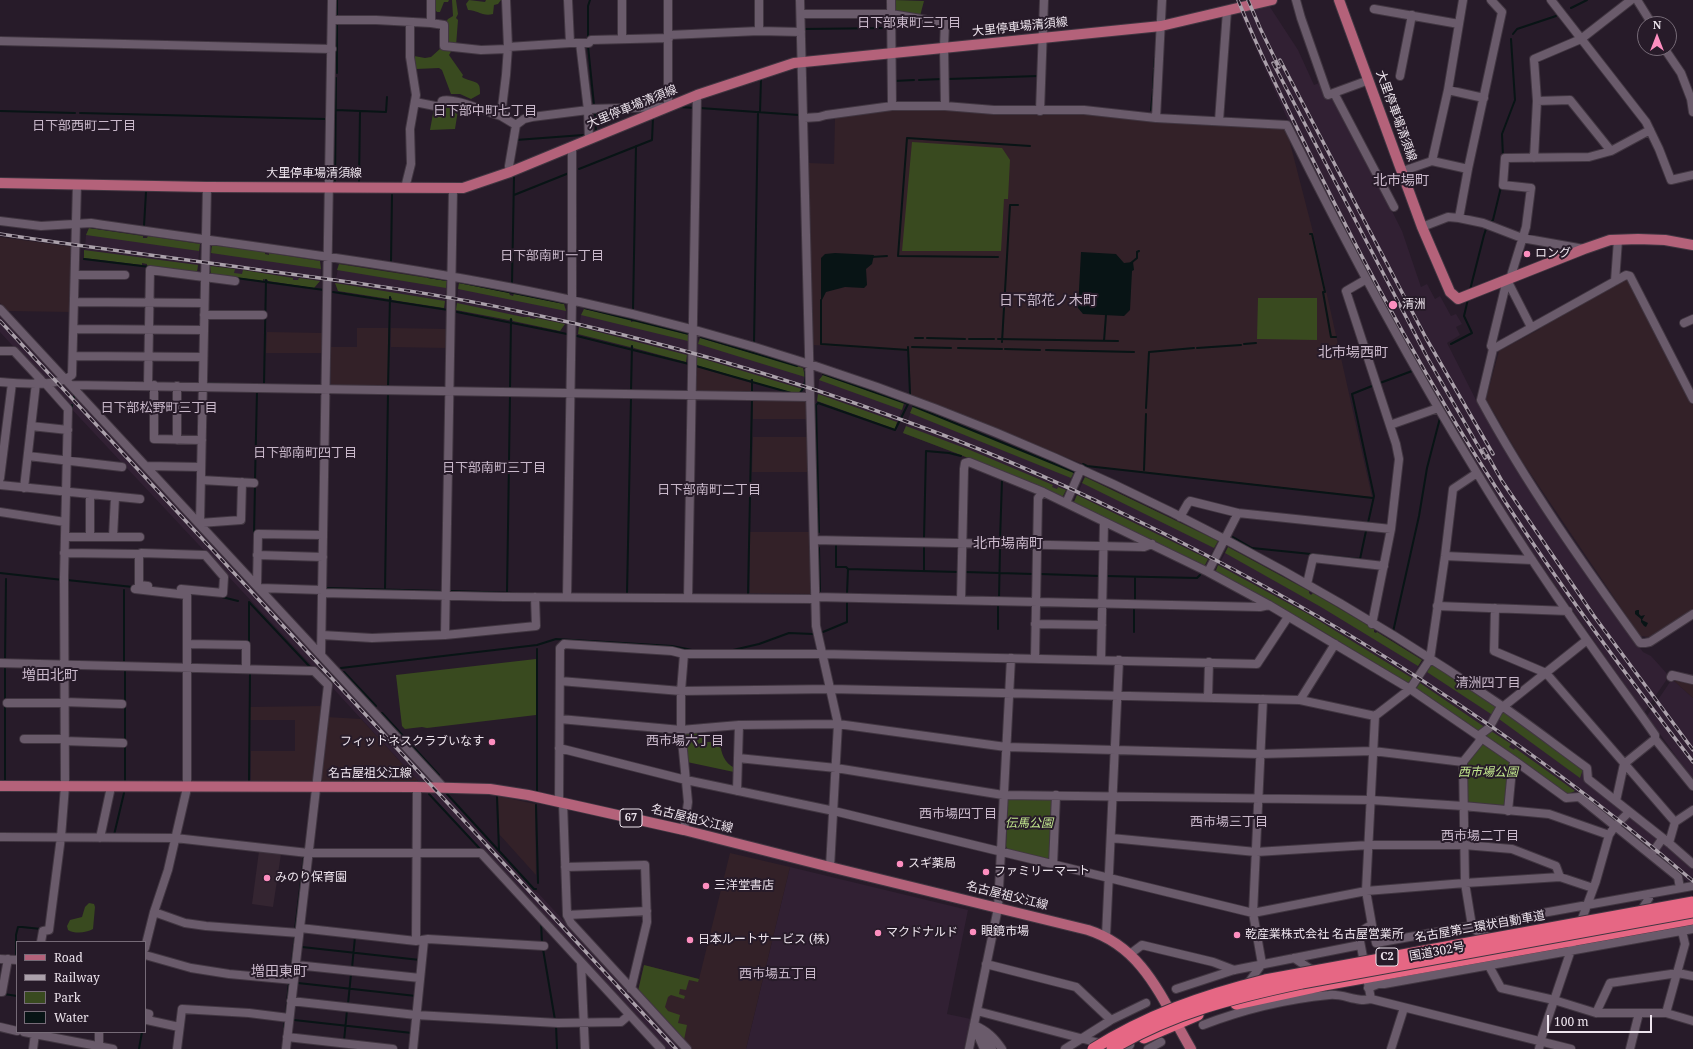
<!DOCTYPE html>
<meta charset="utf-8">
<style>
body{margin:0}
#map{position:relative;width:1693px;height:1049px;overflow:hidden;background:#271b29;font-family:"Noto Serif",serif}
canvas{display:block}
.legend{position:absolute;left:16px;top:941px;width:130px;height:92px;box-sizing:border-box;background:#271b29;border:1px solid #766b77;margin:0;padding:5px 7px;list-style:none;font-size:12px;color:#ede4ed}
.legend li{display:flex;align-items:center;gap:8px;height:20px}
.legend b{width:20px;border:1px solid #766b77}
.north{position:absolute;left:1637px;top:16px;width:40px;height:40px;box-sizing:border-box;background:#271b29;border:1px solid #766b77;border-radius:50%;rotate:0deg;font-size:11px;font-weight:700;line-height:16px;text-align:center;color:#ede4ed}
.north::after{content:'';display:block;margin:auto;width:14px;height:18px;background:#fd8ebf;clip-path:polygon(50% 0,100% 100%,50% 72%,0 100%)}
.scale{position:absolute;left:1547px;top:1015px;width:105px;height:18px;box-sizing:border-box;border:2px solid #ede4ed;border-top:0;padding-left:5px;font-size:12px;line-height:14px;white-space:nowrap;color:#ede4ed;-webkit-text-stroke:3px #271b29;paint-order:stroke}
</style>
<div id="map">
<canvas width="1693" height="1049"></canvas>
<ul class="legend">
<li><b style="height:5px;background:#b4627a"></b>Road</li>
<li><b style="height:5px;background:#aba1ab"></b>Railway</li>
<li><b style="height:11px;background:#394a1f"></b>Park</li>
<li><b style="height:11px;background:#081415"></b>Water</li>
</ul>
<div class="north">N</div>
<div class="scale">100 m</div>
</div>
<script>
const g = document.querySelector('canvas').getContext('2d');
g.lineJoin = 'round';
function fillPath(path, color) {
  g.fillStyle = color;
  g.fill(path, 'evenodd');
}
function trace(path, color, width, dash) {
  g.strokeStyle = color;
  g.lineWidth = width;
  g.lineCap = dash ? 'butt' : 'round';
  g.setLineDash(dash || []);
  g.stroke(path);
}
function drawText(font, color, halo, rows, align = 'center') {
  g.font = font + ' "Noto Serif","Noto Sans JP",serif';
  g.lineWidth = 4;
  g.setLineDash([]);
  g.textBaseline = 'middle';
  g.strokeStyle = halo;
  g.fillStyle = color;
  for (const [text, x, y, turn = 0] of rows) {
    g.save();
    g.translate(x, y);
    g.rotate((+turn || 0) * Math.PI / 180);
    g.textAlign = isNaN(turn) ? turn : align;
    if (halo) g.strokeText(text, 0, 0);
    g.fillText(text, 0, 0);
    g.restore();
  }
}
fillPath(new Path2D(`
 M1268,4l30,46 16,35 5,-2 7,15 8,-2 68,135 19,56 6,-3 8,15 5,-3 11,20 5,-2 6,10 -6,3 4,8 -13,8 29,57 58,98 97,140 1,-1 11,15 8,4 18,20 -25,37 -108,-156 -62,-95 -56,-94 -53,-95 -69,-135 -57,-127z
 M89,228l54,8v2h4l1,-2 52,8 -3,28 -50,-6v-2l-3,-1h-2v2l-58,-7 2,-23z
 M212,245l53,7v2l4,1v-2l51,8 1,8 -1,12 -6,7 -46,-7v-1l-5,-1v2l-53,-11z
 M339,264l108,17 -3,27 -52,-8v-2l-3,-1v2l-51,-8 -3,-8z
 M459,283l50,10 1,2 3,1 1,-2 50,10 2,6 -1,14 -5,7 -47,-10 -1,-2h-2l-1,1 -53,-10z
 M584,309l47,11v2l4,-1 54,14 -3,27 -52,-14 -2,-2 -2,1 -52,-13 3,-19z
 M0,314l58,63v2l-14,1 -44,-48z
 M700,338l103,30 2,9 -3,12 -4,5 -45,-12v-3h-2l-1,2 -54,-16 2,-24z
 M823,375l81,28 -9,26 -78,-28 2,-21z
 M66,384l262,284h-14l-263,-281 1,-2z
 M913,406l161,66 -12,26 -101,-43 -58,-22z
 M1085,477l133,64 -14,26 -131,-63z
 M1228,547l81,44v2l2,2 2,-2 61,36v3l2,1 1,-1 45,28 -14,23 -101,-61 -3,1 -89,-50z
 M1432,664l66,44 -11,19 -7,5 -64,-43z
 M330,670l4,3 -6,10 -11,-12z
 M335,675l100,105 -3,3h-12l-90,-98z
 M1672,679l21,19v82l-46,-64z
 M1503,711l80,58v11l41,31v3l-10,8 -38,-31 -10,4 -79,-62 5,-3 9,-14z
 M429,793h16l89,98 4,2 145,156h-17z
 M1630,816l27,22 1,3 -7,8h-3l-28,-23z
 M1664,843l29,24v9l-5,6 -33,-27z
 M790,867l178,43 -21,104 24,5 -7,30h-218z`), '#312033');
fillPath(new Path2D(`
 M891,110h53l75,5 70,-1 194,14 3,2 3,9 24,93 59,265 -284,-31 -177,-70 -2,-45 -96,-6 -4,-182 25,1 1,-46z
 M0,237l73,10 -2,65 -64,-1 -7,-8z
 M1629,279l64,126v204l-44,28 -9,-1 -118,-175 -36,-62 13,-48 41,-22 -2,-2 87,-47z
 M357,328h31v58l-57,-1v-38h26z
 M391,328l57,1 -1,19 -56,-1z
 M267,332l56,1v20h-57z
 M695,366l56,17v10l-56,-1z
 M753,398l51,1 2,3 1,17h-54z
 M753,437h54l1,35h-56z
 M750,532h60l1,62 -61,-1z
 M1672,679l21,3v16z
 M322,706l-8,75 -63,1v-31h44v-31h-45v-13z
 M327,717l34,2 58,63h-99z
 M498,796l37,8 1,71 -37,-41z
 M730,853l60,14 -44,182h-54l-54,-58 6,-26 55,14z`), '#332128');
fillPath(new Path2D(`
 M259,851l22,3 -8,53 -21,-3z`), '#342531');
fillPath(new Path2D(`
 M433,0h16l-1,2h-4l-4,10h-3l-4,-5z
 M452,0h4l2,14 -2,4 2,2 -2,26 -8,-1 -2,-23 2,-3 5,-3z
 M469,0l16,2 1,-2h15l-3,4 -4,1 -1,9c-10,3 -16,-4 -25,-4l-2,-6z
 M893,0l31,1 -4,15 -27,-5z
 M441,48l11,2 -3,5 14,20 -1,2c11,7 19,1 18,17l-9,5 -11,-5h-9l-9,-24 -3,-2 -23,1 -2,-13 11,2 6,-1z
 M443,103l16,1 -4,25 -25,1 4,-22z
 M912,142l90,6 8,12 -2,39h-4l-3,52h-99z
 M89,228l54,8v2h4l1,-2 52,8 -1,7 -113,-16z
 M212,245l53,7v2l4,1v-2l51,8 1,8 -110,-16z
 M84,250l114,15 -1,7 -50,-6v-2l-5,-1v2l-58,-7z
 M339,264l108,17 -1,7 -109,-18z
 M210,266l25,3 -1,4 8,1 1,-4 50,8v2h5l1,-2 21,3 -6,7 -46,-7v-1l-5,-1v2l-52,-7z
 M335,283l110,18 -1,7 -52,-8v-2l-3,-1v2l-51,-8z
 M459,283l50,10 1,2 3,1 1,-2 50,10 2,7 -108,-22z
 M1258,298h59v42l-60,-1z
 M457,303l66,14h7v1l5,1 1,-1 29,6 -5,7 -47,-10 -1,-2h-2l-1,1 -53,-10z
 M584,309l47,11v2l4,-1 54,14 -1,6 -107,-26z
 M579,327l108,28 -1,7 -52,-14 -2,-2 -2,1 -52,-13z
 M700,338l103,30 2,9 -107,-33z
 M697,357l105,32 -4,5 -45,-12v-3h-2l-1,2 -54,-16z
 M823,375l81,28 -2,7 -83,-30z
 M818,394l79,28 -2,7 -78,-28z
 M913,406l161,66 -3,6 -161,-65z
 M906,426l64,24 83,35 -1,2 5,2 1,-2 8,3 -4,8 -101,-43 -58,-22z
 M1085,477l133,64 -4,7 -132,-65z
 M1077,495l131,64 -4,8 -131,-63z
 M1228,547l81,44v2l2,2 2,-2 61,36v3l2,1 1,-1 45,28 -4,6 -97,-59 -96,-54z
 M1218,565l90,49 104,64 -4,5 -101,-61 -3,1 -89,-50z
 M536,659v56l-109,13 -5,-1 -17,2 -3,-3 -6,-51z
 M1432,664l66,44 -4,8 -67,-44z
 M1420,683l66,45 -6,4 -64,-43z
 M1503,711l80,58 -3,9 -81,-59z
 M1491,731l20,13 -2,3 5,3 1,-2 60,43 -9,4 -81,-59z
 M701,732l4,10h15c1,11 4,21 15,26l-1,4 -47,-10 -3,-26 2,-3z
 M1482,744h3l24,17 2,4 -4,40 -3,2 -35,-3 -2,-3 -1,-40z
 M1010,798l40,1 2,2 -2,56 -3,2 -40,-10 -1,-3 2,-46z
 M89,903l5,1 1,3 -2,22c-7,4 -18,5 -25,1l-1,-4 3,-6 12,-3 3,-10z
 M644,965l55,14 -1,3 -9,-2 -3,10 -6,-1 -1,5 6,2 -1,3 -13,-4 -3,2 -3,10 3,4 12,4 -2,8 9,2 -3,15 -46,-49z`), '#394a1f');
fillPath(new Path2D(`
 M1081,252l35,2 8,9 9,-1 1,8 -2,1 -2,39 -6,6 -41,-2 -5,-6z
 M835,253l39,2 -2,9 -6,5 1,16 -3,3 -19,-1 -19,5 -5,10v-44l4,-4z
 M1637,610h2v4l2,2 4,-1 -3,5 6,3 -2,4 -2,-1 -3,-4v-3l-6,-5v-3z`), '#081415');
trace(new Path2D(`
 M1571,8l16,-8
 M337,17v-17
 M804,29l84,-1
 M1513,34l4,-5 39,-13
 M588,40v-34l2,-6
 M588,46l6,59
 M1154,67l1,-10
 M337,73v-50
 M948,79l90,-3
 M919,80l23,-1
 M894,81l20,-1
 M1153,88l1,-18
 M680,107l15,1
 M700,108l99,7
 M336,110l50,2 1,-15
 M1151,110l2,-19
 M0,111l75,2
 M595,112l1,20
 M760,112l1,-34
 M80,113l245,6
 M1012,114h20
 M516,140l67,-5
 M1503,157l-1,-23 13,-34 -4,-61
 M579,169l73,-29 1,-22
 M335,181l1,-103
 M359,182l1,-71
 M514,195l55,-22
 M1490,223l3,-3 8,-33
 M144,226l2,-34
 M90,227l50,7
 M1310,234h2l13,58h-2l8,45h5
 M871,257l16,-1
 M998,257l-100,-1 9,-118 123,8
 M84,259l66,8
 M391,262l1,-67
 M1131,263l6,-5v-6l2,-1
 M428,277l19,3
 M236,278l88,12
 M459,282l105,21
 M512,283l2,-106
 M1470,290l14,-55 3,-9
 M333,292l115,18
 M821,300v44l87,6
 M585,308l104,26
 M633,310l3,-164
 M457,312l110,22
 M577,336l112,28
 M701,337l96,29
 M915,338h8
 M927,338l38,1
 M969,339h25
 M998,339l120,2
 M1104,341l2,-26
 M1002,342l8,-137h8
 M754,343l4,-231
 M1244,344l12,-1
 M1451,344l21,-11 -8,-17 4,-17
 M908,347l2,47
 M912,347l39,1
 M958,348l44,1
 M1197,348l44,-3
 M1005,349l35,1
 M1046,350l88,2
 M696,366l95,27
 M752,380v13
 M206,383l21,1
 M1380,383l32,-12
 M264,384l2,-104
 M388,387l2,-90
 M510,389l1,-70
 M631,391l1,-45
 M799,394c6,-6 7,-14 6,-22
 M74,398v-2
 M913,406l161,66
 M72,408v-3
 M1146,408l3,-56 45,-4
 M1083,464l4,2 286,32
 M1144,470l2,-56
 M255,480l2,-89
 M1368,523l6,-27 -22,-102 20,-8
 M819,532l-3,-127 2,-2 77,27 13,-26 -85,-30
 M254,534l1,-49
 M1233,537l19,11 108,11 6,-28
 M924,538l2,-87 23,2 12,3
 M1000,540l2,-60
 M836,544v23h10l2,2
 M819,548l1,43
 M924,571v-25
 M965,572l68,2
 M0,573l63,7
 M1040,574l60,2
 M1106,576l91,2 3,-3
 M67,580l66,7
 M327,588l113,3
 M385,590l3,-197
 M451,591l62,2
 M507,593l3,-198
 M627,594l4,-197
 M847,594l1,-25 110,3
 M748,595l4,-197
 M222,597l16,4
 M999,598l1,-50
 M1135,602v-25
 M998,604v25
 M823,632l24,-10v-21
 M1134,632v-25
 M1393,632l26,-116 8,-48 13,-50
 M249,645v-43l62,66
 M5,660l1,-81
 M124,663v-73
 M341,668l196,-23 19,-6 116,7 20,4h41l26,-6 30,-11 24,1
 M125,669v72
 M344,672l32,34
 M382,713l57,62
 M125,745v37
 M5,781v-115
 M249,781l1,-108
 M537,791v-142
 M429,794l52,56
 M447,794l87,95h2
 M497,797l2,53
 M536,805l2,78
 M114,835l10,-42
 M541,922l1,21
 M295,930l9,-74
 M302,947l118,13
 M543,949l12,71
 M16,957v-22l2,-8h4l19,2
 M352,968l3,-31
 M290,978l5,-43
 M298,983l118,13
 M4,994l13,2
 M348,1004l3,-30
 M286,1014l3,-32
 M294,1020l118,13
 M556,1025l1,24
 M284,1027l1,-6
 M344,1041l3,-31
 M139,1049l3,-17`), '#081415', 2);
const minor = new Path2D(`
 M506,0l2,47 -2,28 -5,41 15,9 -7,41 1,6
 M568,0l2,43h19l2,-3 78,-2
 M668,0v106
 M759,0v31
 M800,0l16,626 22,98 -8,143
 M891,0l1,106
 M1296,0l5,18 27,77 41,-15
 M1551,0l95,122 13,27 12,31 22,-5
 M1637,0l15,24
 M1374,9l85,15 4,-24
 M801,14h90l54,9 -1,24 1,59
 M332,20h44l55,3v-23
 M431,23l13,2v21l37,4 26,-1
 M669,35l90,-4 42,1
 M622,39v-39
 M0,41l332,8
 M580,43l8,67 1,29
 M508,47l62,-4
 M1664,48l17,25 10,26 2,13
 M1400,76l12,-61
 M1448,90l36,8
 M1334,93l60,114
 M1537,101l33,-1 41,51
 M415,102l25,5 2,-6c8,-5 48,12 59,15
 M588,109l75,-2
 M1040,111l4,-111
 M804,118l15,-1 7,-2 66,-9h53l49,4h90l72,8 131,7c59,119 121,235 190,348 51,85 108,165 166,245l12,17v4l38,47
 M1156,118l6,-118
 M1219,121l8,-110
 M516,125l8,-6 8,-2 56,-7
 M1534,158l3,-57 -3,-42 47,-20 50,-39
 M1432,161l36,8 34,-157 -11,-12
 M1403,171l29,-10 16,-71 11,-66
 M405,188l6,-24 -1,-35 6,-34 -6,-38v-35
 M1459,218l9,-49
 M0,221l41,5 50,-3c160,24 321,42 480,77 330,71 652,215 931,406 29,20 56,41 85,62l1,11 81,64 24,21
 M1422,227l26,-10 11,1 24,5 39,15 62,11
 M75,275h50
 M1510,279l16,-52 5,-39 -28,-3 2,-27 84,-1 22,-6 39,-21
 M1365,280l-19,11 50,153 3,15 -8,70 -19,95
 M1507,280l24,47
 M1615,281l3,-41
 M74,302l130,1
 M0,309l444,479
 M204,315h59
 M1684,323l9,-4
 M74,329l130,1
 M1493,349l-2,-3 16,-66
 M0,351h14l27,29v3
 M73,356l130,1
 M0,382c20,1 57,6 72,-7l5,-191
 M71,385l739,12
 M148,385l2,-115 85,11
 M154,385v54l48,1
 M177,386v54
 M1693,399l-63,-123 -4,-1 -133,74 -12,51c46,85 102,164 159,243h5l5,-1 43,-28
 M1390,425l48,-17
 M31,426l37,4
 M28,456l94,11
 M146,466l55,1
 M0,478l12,-95
 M201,480l53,3
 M0,485l140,14
 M24,488l12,-105
 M1066,503l15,-34
 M0,512l65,10
 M1180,517l8,-14 2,-2 48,12 153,16
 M200,523l7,-336
 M200,523l41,-3 1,-38
 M65,537h75
 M90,537v-42
 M113,537l2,-40
 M814,540l330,7 8,-3
 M64,553l75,1 2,-1 64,2 19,22 -1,16 -42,-4
 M139,554v31l9,1
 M257,555l66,2
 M1445,556l87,4
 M1208,572l30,-59
 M1307,584l6,-26 71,8
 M257,585l1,-51 65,1
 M260,588l62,2
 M135,589l52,6v193l-19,82 -14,42 -9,36
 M322,593l182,4 311,2
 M567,597l5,-297v-154
 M815,597l445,10 9,-2
 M688,598l9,-503
 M961,600l3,-131 1,-6 4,-1 74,30 165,80 61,33 141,84 105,72 51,37 13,-1 99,80 2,11
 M1437,606l131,5
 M1495,608l-1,43 52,22 129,149
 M1035,624l67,1
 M322,635l50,3 73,-3 91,-9 -1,-29
 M445,635l8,-446
 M187,644l59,1v20
 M321,655l11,-655
 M1035,658l3,-160 5,-6
 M1101,660l3,-138
 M0,663l314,8 14,14 -42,364
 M1671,677l1,-2 21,5
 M560,681l121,10 150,-2 469,11 75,16 35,-27 20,-30 15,-103 8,-67 24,-16
 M1208,698l1,-36
 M1300,700l35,-56
 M64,702l58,2
 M7,703h57
 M1375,716l-9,175 6,34c-7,3 -10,5 -13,11l12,63 200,50
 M560,719l121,11 58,-5 99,-1 168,23 254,7 113,-3 90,11
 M24,739h40
 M64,741l59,2
 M559,748l127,32 148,31 419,102 113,-22 99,-8 95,-6 33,11
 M738,758l98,10 167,27 368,5 92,6 86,8 60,21
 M737,791l2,-66
 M1616,801l8,-37 31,-25
 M559,802l1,-154 4,-4 108,7 12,3h139l434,10 31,-47
 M563,803l4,112 4,8 116,126
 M1508,811l4,-42 3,-8
 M684,830l4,-28 -7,-72v-39l3,-37
 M0,837l175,1 133,15h173l180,196
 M100,838l11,-51
 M1111,838l145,14 113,-7h95l48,4 44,17 4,11
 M1669,843l6,-21 18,-12
 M1651,855l11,-16
 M1053,865l3,-70
 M565,867l80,-2 2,57 -16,67
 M154,912l31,11 21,3 93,7
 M1639,914l10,-16 1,-4
 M567,915l80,-4
 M1372,925l4,18 317,-57
 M1579,927l17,-46 13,-46 6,-9 14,-14
 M300,928l116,13 12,-2 116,7
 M1106,936l13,-276
 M1493,940l-18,-10 -3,-4 -7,-43 -2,-121 16,-20 2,-8 8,-6 10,-18 88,-70
 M416,941l1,-154
 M41,942l2,-11 6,-1 12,-93 4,-51 -1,-209 4,-168 -23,-26
 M1130,954l12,-9 71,17 21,8
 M145,955l46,13 38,6 65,6
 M1294,958l21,14
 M0,959l17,1
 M581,963l4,86
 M986,964l90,23 35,33
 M296,965l124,13
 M1489,966l12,22 53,12 42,13h70l27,8
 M1246,986l16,-22 -9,-51 10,-214
 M1368,988l10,-4h6l309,-55
 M1176,989l58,-19 126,-25
 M0,992h2l6,-33
 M291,1001l125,14 142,8 63,-1 8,-7
 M977,1011l126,33
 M145,1013l4,1 -2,6 32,7
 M1596,1013l14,-30 68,-10 15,3
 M1666,1013l19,-69 -3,-13
 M974,1025c13,6 20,12 28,24
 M974,1025l18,24
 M1203,1025c39,-15 85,-26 126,-30 14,-2 28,8 42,4
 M0,1027l17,4
 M24,1032l89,17
 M977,1033l7,16
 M287,1037l106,12
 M99,1046v-14
 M33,1049l2,-15
 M177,1049l5,-40 67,4 40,5
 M413,1049l11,-109
 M969,1049l29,-141 13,-250
 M1065,1049l46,-29 35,-17
 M1127,1049l3,-4
 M1148,1049l13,-7
 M1391,1049l13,-41
 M1539,1049l3,-13 30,-89
 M1630,1049l9,-36`);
const major = new Path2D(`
 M1339,0l83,227 28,65 8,7 126,-50 26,-9 28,-1 27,1 28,5
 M0,183l207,4 256,1 47,-16 187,-77 97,-32 367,-37 111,-26
 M0,786l417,1 73,2 38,6 156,35 146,37 258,63c57,18 75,72 103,119`);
const highway = new Path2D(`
 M1236,1004l88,-19 369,-66
 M1144,1038l54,-23`);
trace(minor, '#413641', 10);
trace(major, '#413641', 12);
trace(highway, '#413641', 13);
trace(minor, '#6a5b6b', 8);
trace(major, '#b4627a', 10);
trace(highway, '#e66784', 11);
const rail = new Path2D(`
 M1238,0c22,54 48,106 74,158 55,112 115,223 183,328 61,95 129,186 198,276
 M1248,0l12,28 19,39
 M1280,60l146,278 67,116
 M1273,63l154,294 58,101
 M0,234c92,14 183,25 275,38 83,11 166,22 247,40 130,27 258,63 383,109 76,27 149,59 221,94 204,98 395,220 567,366
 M0,321l676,728
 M1484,449l18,32 92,135 99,134`);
trace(rail, '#aba1ab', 3.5);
trace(rail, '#271b29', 2, [6]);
const highwayBridge = new Path2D(`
 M1093,1049c54,-34 111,-54 172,-69l428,-78
 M1112,1049c59,-36 124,-52 190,-66l391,-71`);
trace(highwayBridge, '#413641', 13, []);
trace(highwayBridge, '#e66784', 11);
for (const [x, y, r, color] of [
 [1527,254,4,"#fd8ebf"],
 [1393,305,5,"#fd8ebf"],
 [492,742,4,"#fd8ebf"],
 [900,864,4,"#fd8ebf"],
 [986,872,4,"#fd8ebf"],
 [267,878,4,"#fd8ebf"],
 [706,886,4,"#fd8ebf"],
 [973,932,4,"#fd8ebf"],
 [878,933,4,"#fd8ebf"],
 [1237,935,4,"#fd8ebf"],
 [690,940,4,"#fd8ebf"]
]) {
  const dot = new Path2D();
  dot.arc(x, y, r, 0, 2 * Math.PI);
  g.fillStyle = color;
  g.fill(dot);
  trace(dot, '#271b29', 1.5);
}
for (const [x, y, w] of [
 [631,818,22],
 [1387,957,22]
]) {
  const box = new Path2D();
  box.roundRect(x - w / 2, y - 9, w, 18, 3);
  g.fillStyle = '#271b29';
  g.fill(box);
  trace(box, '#ede4ed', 1);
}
drawText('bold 11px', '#ede4ed', null, [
 ["67",631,818],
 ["C2",1387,957]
]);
drawText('12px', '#ede4ed', '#271b29', [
 ["大里停車場清須線",1020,27,-6],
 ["大里停車場清須線",632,107,-22],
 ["大里停車場清須線",1396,116,70],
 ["大里停車場清須線",314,174],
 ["名古屋祖父江線",370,774],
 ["名古屋祖父江線",692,819,14],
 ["名古屋祖父江線",1007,896,14],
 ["名古屋第二環状自動車道",1480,927,-10],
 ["国道302号",1437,952,-10]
]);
drawText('12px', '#ede4ed', '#271b29', [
 ["ロング",1535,254],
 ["清洲",1402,305],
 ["フィットネスクラブいなす",484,742,"right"],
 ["スギ薬局",908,864],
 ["ファミリーマート",994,872],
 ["みのり保育園",275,878],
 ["三洋堂書店",714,886],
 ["眼鏡市場",981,932],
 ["マクドナルド",886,933],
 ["乾産業株式会社 名古屋営業所",1245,935],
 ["日本ルートサービス (株)",698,940]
], 'left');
drawText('italic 12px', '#c1e68d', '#271b29', [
 ["西市場公園",1488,773],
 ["伝馬公園",1029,824]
]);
drawText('13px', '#cab9cb', '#271b29', [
 ["日下部東町三丁目",909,23],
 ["日下部中町七丁目",485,111],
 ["日下部西町二丁目",84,126],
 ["日下部南町一丁目",552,256],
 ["日下部松野町三丁目",159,408],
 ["日下部南町四丁目",305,453],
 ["日下部南町三丁目",494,468],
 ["日下部南町二丁目",709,490],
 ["清洲四丁目",1488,683],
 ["西市場六丁目",685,741],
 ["西市場四丁目",958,814],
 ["西市場三丁目",1229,822],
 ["西市場二丁目",1480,836],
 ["西市場五丁目",778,974]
]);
drawText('14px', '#cab9cb', '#271b29', [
 ["北市場町",1401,181],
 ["日下部花ノ木町",1048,301],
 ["北市場西町",1353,353],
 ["北市場南町",1008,544],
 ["増田北町",50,676],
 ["増田東町",279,972]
]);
</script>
